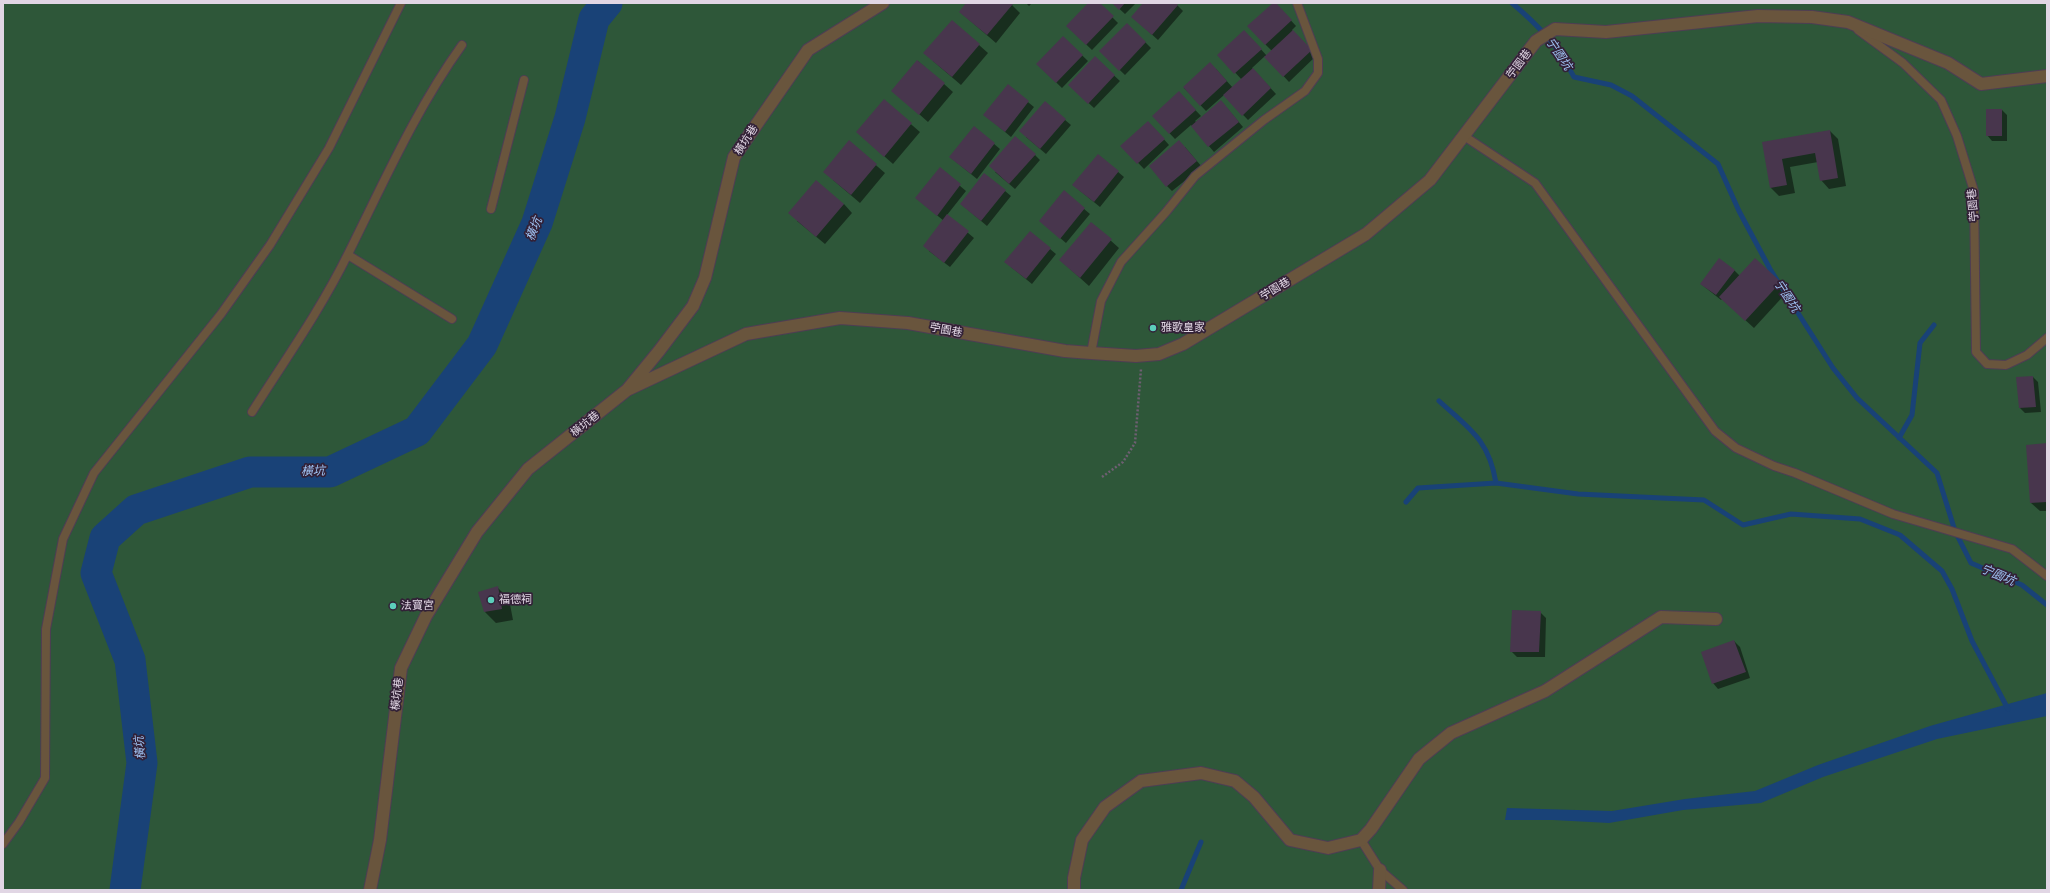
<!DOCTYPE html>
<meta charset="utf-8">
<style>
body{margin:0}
#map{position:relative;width:2050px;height:893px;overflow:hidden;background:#322137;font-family:"Golos Text",sans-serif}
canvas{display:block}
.frame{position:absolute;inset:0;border:4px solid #e1d6e4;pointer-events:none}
</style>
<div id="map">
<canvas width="2050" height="893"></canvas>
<div class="frame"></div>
</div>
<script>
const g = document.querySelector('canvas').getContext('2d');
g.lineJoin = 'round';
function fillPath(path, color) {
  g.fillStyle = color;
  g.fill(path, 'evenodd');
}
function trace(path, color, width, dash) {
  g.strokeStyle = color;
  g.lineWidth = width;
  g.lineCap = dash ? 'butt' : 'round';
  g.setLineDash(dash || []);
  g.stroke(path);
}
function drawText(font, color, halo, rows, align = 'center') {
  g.font = font + ' "Golos Text","Noto Sans TC",sans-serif';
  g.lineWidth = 3.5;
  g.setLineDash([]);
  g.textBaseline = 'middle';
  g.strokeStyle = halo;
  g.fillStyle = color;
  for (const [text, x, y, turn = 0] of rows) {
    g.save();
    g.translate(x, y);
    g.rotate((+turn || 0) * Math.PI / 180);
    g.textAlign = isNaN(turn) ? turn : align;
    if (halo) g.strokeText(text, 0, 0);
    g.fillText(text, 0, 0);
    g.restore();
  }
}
fillPath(new Path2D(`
 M3,3h2044v887h-2044z`), '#2e5739');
fillPath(new Path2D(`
 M2047,693v23l-110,23 -114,38 -62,26 -78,7 -74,13 -56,-3h-48l2,-12 105,3 73,-12 70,-8 63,-26 112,-39z`), '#194277');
fillPath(new Path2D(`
 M967,3h43l10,10 -24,30 -36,-31z
 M1026,3h6l-3,3z
 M1090,3h8l20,20 -26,27 -25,-24z
 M1113,3h23l-11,11z
 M1144,3h31l8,8 -25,29 -20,-18z
 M1275,3l21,23 -4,4 24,26 -27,26 -24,-26 -13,12 24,26 -28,26 -24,-25 -18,16 -22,-23 32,-19 17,19 9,-8 -23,-25 31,-18 17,19 5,-5 -7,-7z
 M952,21l36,32 -27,32 -28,-24z
 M1127,24l24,24 -26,27 -25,-24z
 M1063,37l25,24 -26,27 -25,-24z
 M1095,58l25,23 -26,27 -25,-23z
 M918,61l35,31 -25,30 -35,-31z
 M1008,86l26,21 -23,30 -26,-22z
 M1184,98l17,18 -6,5 1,1 25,-21 22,26 -29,25 -23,-27 -16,14 -22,-23z
 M884,101l36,31 -27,32 -36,-32z
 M1045,103l26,22 -25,29 -20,-17z
 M2002,110l5,5v26h-15l-5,-6z
 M974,127l26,22 -23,30 -27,-22z
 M1153,127l16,18 -25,24 -22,-23z
 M1830,131l8,8 8,47 -17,3 -8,-9 -3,-18 -28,5 5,26 -16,3 -8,-8 -8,-45z
 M849,142l36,31 -25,30 -27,-23z
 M1185,147l17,20 -30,24 -5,-5z
 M1035,155l5,5 -25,29 -20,-17z
 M1098,155l26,22 -24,30 -21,-17z
 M940,169l26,22 -19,24 27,23 -24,29 -21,-16 15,-30 -28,-23z
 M1005,191l6,5 -24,30 -26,-22z
 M1064,192l26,22 -24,29 -20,-17z
 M844,204l8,9 -27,31 -28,-23z
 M1091,223l28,25 -30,38 -29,-26z
 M1050,249l6,5 -24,30 -21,-17z
 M1734,270l6,6 40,7 8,8 -34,37 -32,-29 -1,1 -20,-16z
 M2033,377l5,5 3,30 -16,1 -5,-5z
 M2047,444v67h-7l-9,-8 -4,-57z
 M498,588l11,11 4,21 -17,3 -11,-11z
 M1540,612l6,6 -1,39h-28l-6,-6z
 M1734,641l6,6 10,31 -32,11 -5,-6z`), '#0007');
trace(new Path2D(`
 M1512,3c27,23 45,42 62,74l37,8 21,11 86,68 21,47 31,58 63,99 24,30 80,75 18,58 16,32 51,22 25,20
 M1439,401c31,28 50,39 57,82
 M1899,438l13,-23 8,-72 14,-18
 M1406,502l12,-14 78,-5 82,11 126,6 39,25 48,-11 69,5 40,16 42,36 10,18 20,52 36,68
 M1181,890l20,-48`), '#194277', 5);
trace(new Path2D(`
 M125,890l17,-127 -12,-103 -34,-87 9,-35 31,-28 114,-38h80l87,-41 65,-86 55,-122 33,-105 24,-99 13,-16`), '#194277', 31);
fillPath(new Path2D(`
 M966,3h45l2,1 -26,31 -28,-23z
 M1088,3h12l14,13 -28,29 -20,-19z
 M1112,3h13l-6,7z
 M1143,3h33l2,2 -26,30 -21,-18z
 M1273,3h3l16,17 -27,25 -18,-19z
 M952,20l28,24 -28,33 -29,-24z
 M1127,23l19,19 -27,29 -20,-20z
 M1244,30l18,19 -28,25 -17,-19z
 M1293,30l19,20 -29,27 -19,-20z
 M1063,36l20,19 -27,28 -20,-19z
 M1095,56l20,19 -27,29 -20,-19z
 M917,60l28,23 -26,32 -28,-24z
 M1210,62l17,19 -27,25 -17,-19z
 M1253,68l18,20 -29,28 -19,-21z
 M1008,84l21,17 -24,31 -22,-17z
 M1179,91l17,19 -27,24 -17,-18z
 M884,99l28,24 -28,34 -28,-25z
 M1221,100l18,22 -31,25 -17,-21z
 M1045,101l21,18 -26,30 -21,-18z
 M1986,109h16v27h-16z
 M1148,121l17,18 -28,25 -17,-18z
 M974,126l21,17 -24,31 -22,-17z
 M1830,130l8,48 -18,3 -5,-28 -33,6 5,26 -17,3 -8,-46z
 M1015,136l21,18 -27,30 -20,-18z
 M849,140l28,24 -26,31 -28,-23z
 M1179,140l18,21 -31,26 -17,-21z
 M1098,154l21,17 -25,31 -22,-17z
 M940,167l21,17 -24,32 -22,-18z
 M984,173l22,17 -25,31 -21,-17z
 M816,180l28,24 -28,33 -28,-24z
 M1064,190l21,18 -25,31 -21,-18z
 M947,214l22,17 -25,32 -21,-17z
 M1091,222l21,17 -32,39 -21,-18z
 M1030,231l21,17 -25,31 -22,-17z
 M1719,258l16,12 -19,25 -16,-11z
 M1755,258l26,24 -36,39 -26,-24z
 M2033,376l3,31 -17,1 -3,-31z
 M2047,443v59l-17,1 -4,-58z
 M498,586l4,23 -18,3 -6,-20z
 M1512,610l29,1 -2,41h-29z
 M1734,640l12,32 -34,12 -11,-32z`), '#48364d');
const lane = new Path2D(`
 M1858,30l45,33 38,37 16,36 17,55 2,161 11,12 19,1 21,-10 20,-17
 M1464,136l71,47 180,248 21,17 38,18 21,7 98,41 119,35 35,27
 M491,209l33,-129
 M348,255l104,64
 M1091,353l10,-52 20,-39 45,-50 29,-36 69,-56 41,-29 13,-18v-14l-21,-56
 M252,412c33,-52 69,-103 96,-158 35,-70 68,-145 114,-209
 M1361,840l19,30 23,20
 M3,844l16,-22 26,-44 1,-149 17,-90 31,-66 127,-159 49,-69 59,-97 72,-145`);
const street = new Path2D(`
 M627,390l119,-56 94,-16 68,5 157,28 26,2 45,3 23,-2 24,-10 183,-110 64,-54 106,-139 19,-12 51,3 152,-16 54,1 36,5 100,41 33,21 66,-8
 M370,890l10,-50 21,-172 25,-52 51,-84 51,-63 99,-79 32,-39 34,-45 12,-28 29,-121 74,-107 75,-47
 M1074,890v-12l8,-38 23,-33 36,-26 60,-8 34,8 19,16 36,43 38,8 33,-8 10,-11 48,-70 32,-26 94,-42 116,-74 55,2
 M1379,890l1,-20`);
trace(lane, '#4e3e53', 10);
trace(street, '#4e3e53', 14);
trace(new Path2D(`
 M1102,477l21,-15 12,-19 6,-74`), '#6e5f72', 2.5, [2, 2]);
trace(lane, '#69553d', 8);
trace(street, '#69553d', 12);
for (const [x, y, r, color] of [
 [1153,328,4,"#5ccebb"],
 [491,600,4,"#5ccebb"],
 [393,606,4,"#5ccebb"]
]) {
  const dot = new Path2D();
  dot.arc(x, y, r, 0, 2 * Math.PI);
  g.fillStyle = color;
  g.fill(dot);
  trace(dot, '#322137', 1.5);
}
drawText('11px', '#e1d6e4', '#322137', [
 ["苧園巷",1519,64,-53],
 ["橫坑巷",746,140,-57],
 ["苧園巷",1973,205,-95],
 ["苧園巷",1275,289,-31],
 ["苧園巷",946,330,10],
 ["橫坑巷",585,424,-39],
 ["橫坑巷",397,694,-83]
]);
drawText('11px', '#e1d6e4', '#322137', [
 ["雅歌皇家",1161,328],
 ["福德祠",499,600],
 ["法寶宮",401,606]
], 'left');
drawText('italic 12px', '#9fc3f3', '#322137', [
 ["宁園坑",1559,54,56],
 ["橫坑",534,229,-68],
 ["宁園坑",1787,296,57],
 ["橫坑",313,471,-1],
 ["宁園坑",1998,575,23],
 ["橫坑",140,748,-95]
]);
</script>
